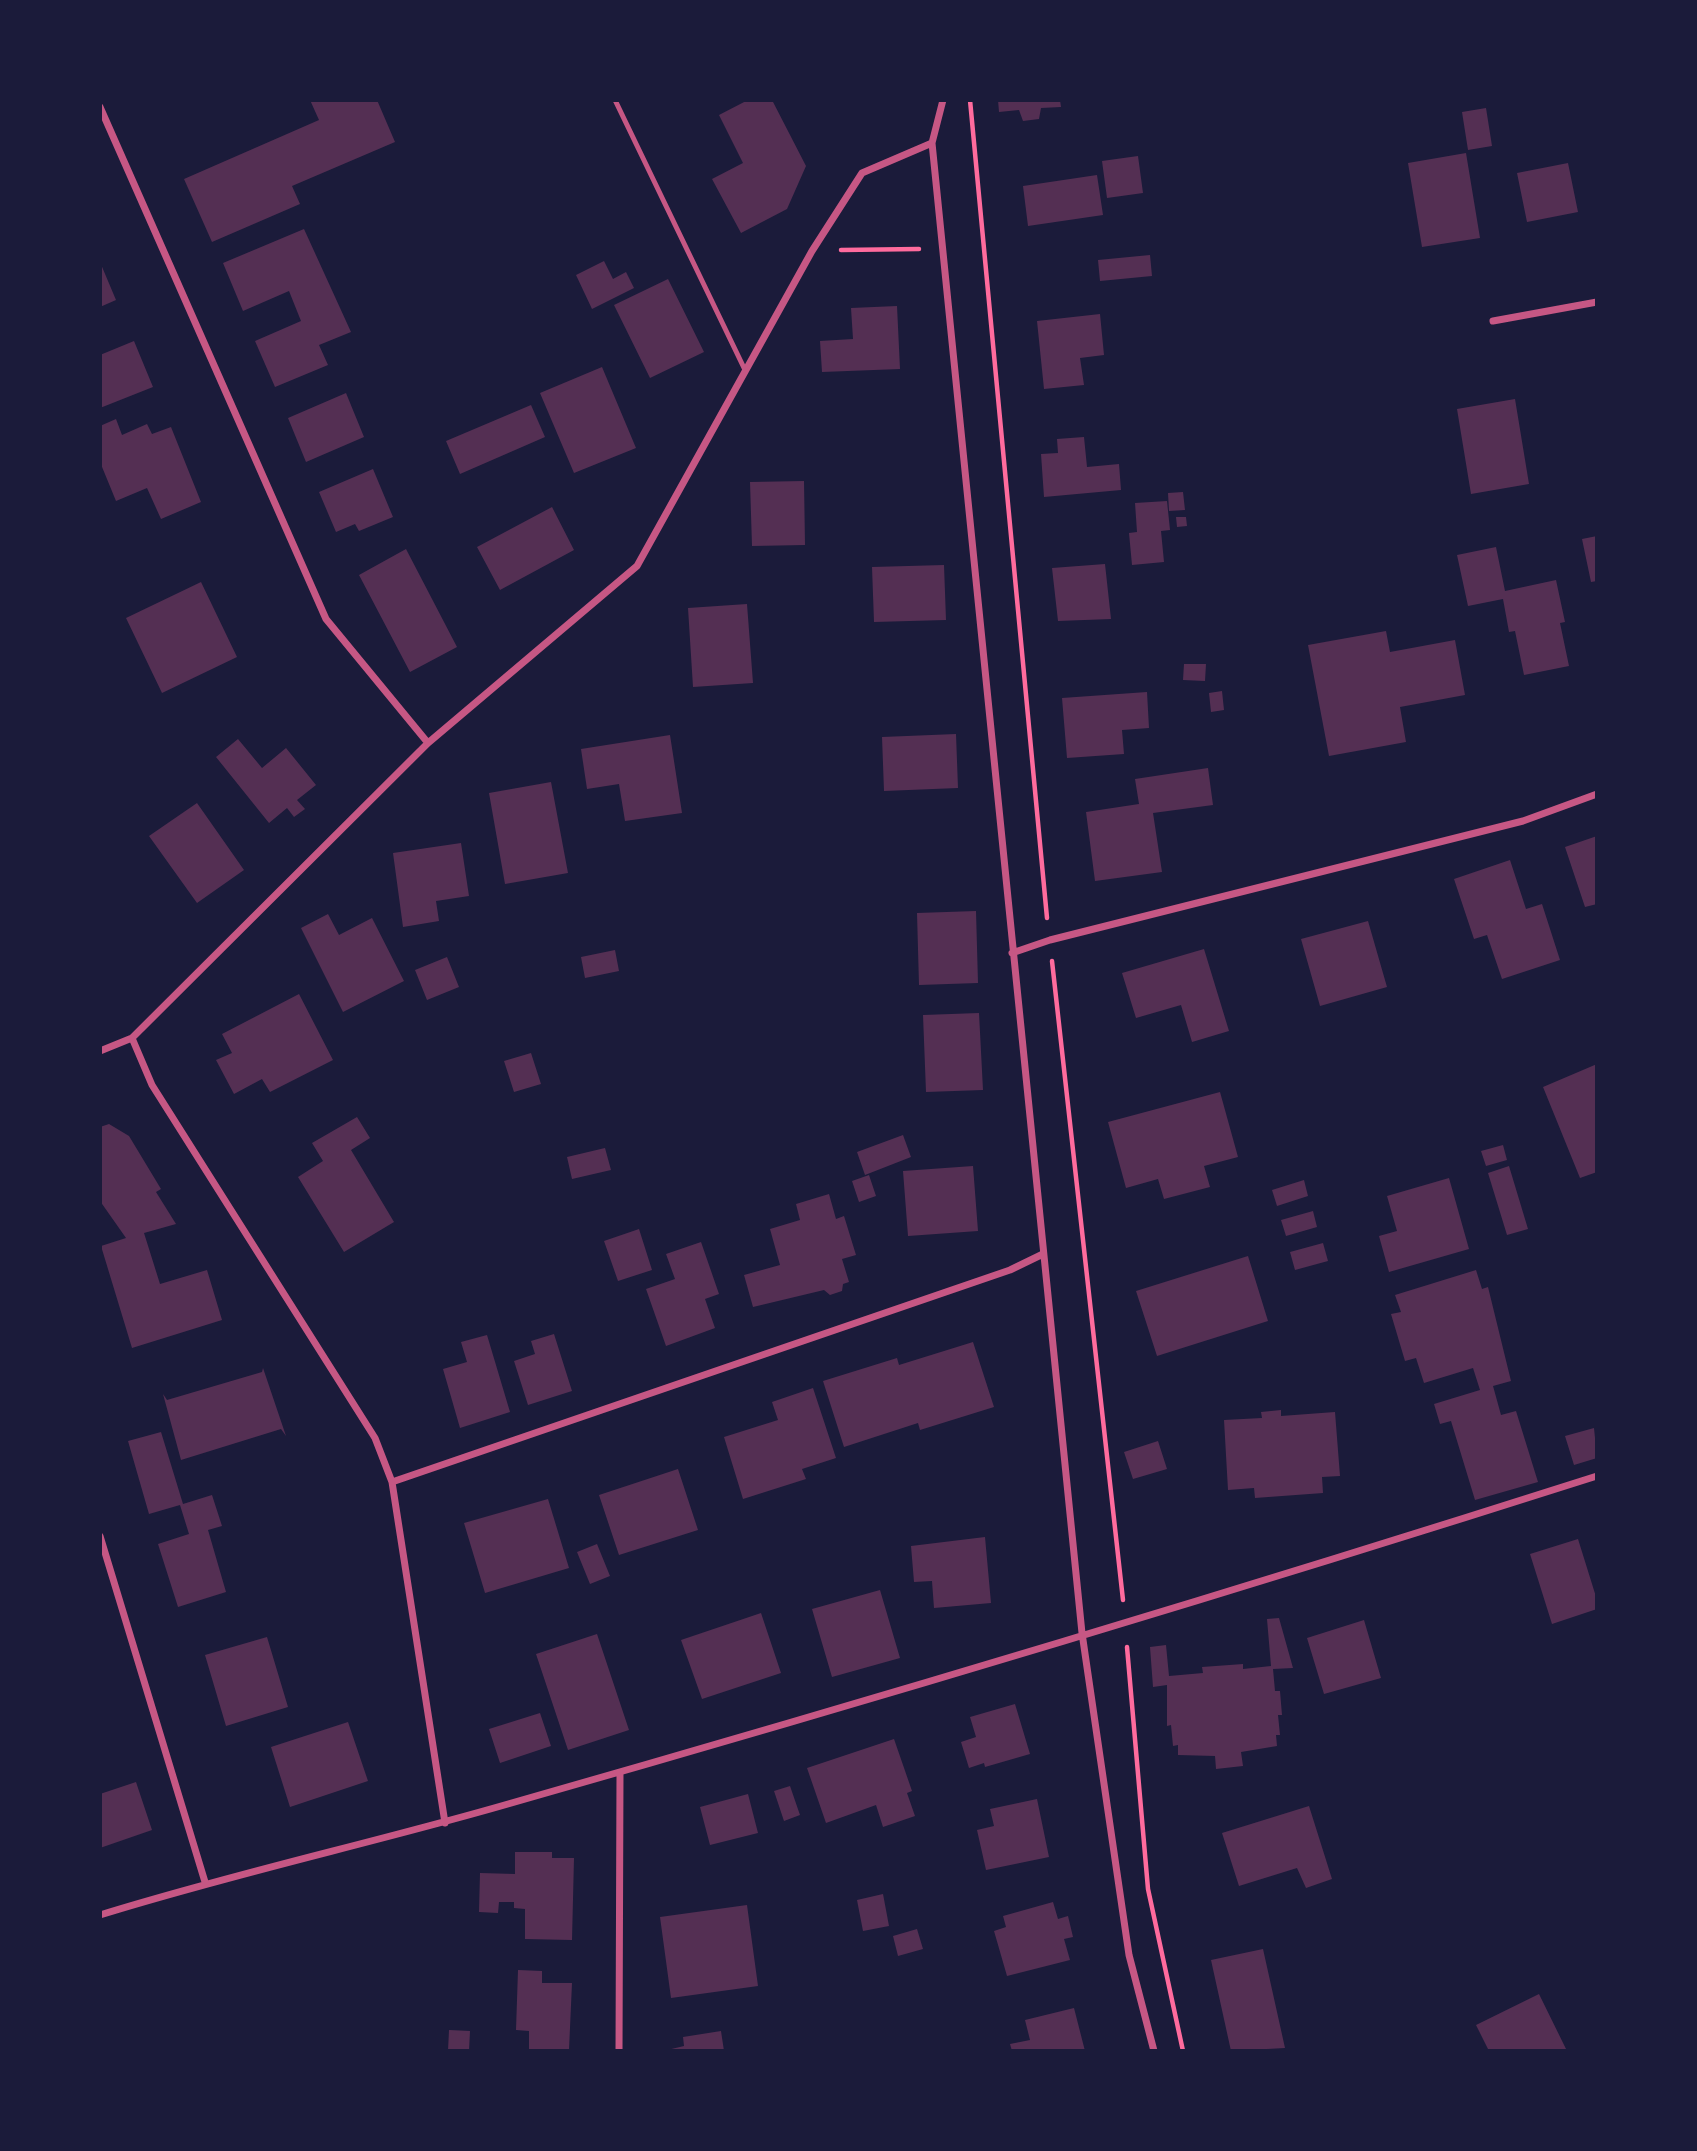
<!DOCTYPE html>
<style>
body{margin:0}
#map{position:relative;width:1697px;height:2151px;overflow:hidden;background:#1b1b3a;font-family:Lora,serif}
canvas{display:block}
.frame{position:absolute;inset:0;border:102px solid #1b1b3a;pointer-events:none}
</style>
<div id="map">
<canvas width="1697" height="2151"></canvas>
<div class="frame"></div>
</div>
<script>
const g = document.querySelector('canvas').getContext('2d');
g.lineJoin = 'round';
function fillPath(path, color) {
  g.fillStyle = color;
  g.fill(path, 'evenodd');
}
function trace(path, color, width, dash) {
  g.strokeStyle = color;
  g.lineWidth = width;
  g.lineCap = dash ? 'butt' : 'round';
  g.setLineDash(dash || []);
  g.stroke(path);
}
fillPath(new Path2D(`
 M310,100h67l18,42 -103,44 8,18 -88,38 -28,-63 135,-59z
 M748,100h24l34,66 -19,43 -46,24 -29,-54 31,-16 -24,-48z
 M998,100h62l1,7 -20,1 -2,11 -16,2 -4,-11 -20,2z
 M1486,108l6,38 -24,4 -6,-38z
 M1466,153l14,85 -58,9 -14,-84z
 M1138,156l5,37 -36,5 -5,-37z
 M1568,163l10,49 -51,10 -10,-49z
 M1097,175l6,40 -75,11 -5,-40z
 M304,229l47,103 -32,13 9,20 -53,22 -20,-46 46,-20 -12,-30 -46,20 -20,-48z
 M1150,255l2,21 -52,5 -2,-21z
 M604,261l9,18 13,-7 8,16 -42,21 -16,-34z
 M100,262l16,38 -16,7z
 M668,279l36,73 -54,26 -36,-73z
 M897,306l3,63 -78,3 -2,-31 33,-2 -2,-31z
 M1100,314l4,41 -24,3 4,27 -40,4 -7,-68z
 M134,341l19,46 -53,21v-53z
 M602,367l34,81 -62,25 -34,-80z
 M346,393l18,44 -58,25 -18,-44z
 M1515,399l14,85 -58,10 -14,-85z
 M531,405l14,32 -85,37 -14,-33z
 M116,419l6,16 25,-11 5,10 19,-7 30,75 -40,17 -14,-31 -31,13 -16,-39v-36z
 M1084,437l3,30 32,-3 2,26 -77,7 -3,-43 17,-1 -1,-14z
 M373,469l20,48 -34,14 -4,-7 -19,8 -17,-40z
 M804,481l1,64 -53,1 -2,-64z
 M1183,492l2,18 -16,1 -1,-18z
 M1167,501l3,29 -9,1 3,31 -32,3 -3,-32 8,-1 -2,-29z
 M552,507l22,43 -74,40 -23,-43z
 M1176,517h10l1,9 -10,1z
 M1597,536v45l-6,1 -9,-43z
 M1496,547l9,44 51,-11 9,42 -5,1 9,43 -45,9 -9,-44 -6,1 -6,-33 -35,7 -11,-51z
 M406,549l51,98 -47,25 -51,-97z
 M1105,564l6,55 -53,2 -6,-53z
 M944,565l2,55 -72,2 -2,-55z
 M201,582l36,75 -75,36 -36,-75z
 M747,604l6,79 -60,4 -5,-79z
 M1386,631l4,21 65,-12 10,55 -65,12 6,35 -77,14 -21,-111z
 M1184,664h22l-1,17 -22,-1z
 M1222,691l2,19 -13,2 -2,-19z
 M1147,692l2,36 -27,2 2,24 -57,4 -5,-60z
 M956,734l2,54 -74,3 -2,-54z
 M670,735l12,78 -57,8 -6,-37 -32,5 -6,-40z
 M238,739l24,29 24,-20 30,37 -19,15 8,9 -11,8 -7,-9 -18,15 -53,-66z
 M1208,768l5,37 -60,8 9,59 -67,9 -9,-69 53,-8 -4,-25z
 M551,782l17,91 -63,11 -16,-91z
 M197,803l47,67 -47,33 -48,-67z
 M1597,836v68l-12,3 -20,-60z
 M461,843l8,53 -33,5 3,20 -36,6 -10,-74z
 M1510,860l16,49 16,-5 18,56 -58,19 -15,-44 -13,4 -20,-60z
 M976,911l2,72 -59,2 -2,-72z
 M328,914l11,21 33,-17 32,63 -61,31 -42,-84z
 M1368,921l19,66 -67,19 -19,-67z
 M1204,949l25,82 -37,11 -11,-37 -45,13 -14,-45z
 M615,950l4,21 -34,7 -4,-21z
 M447,957l12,30 -32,13 -12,-30z
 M299,994l34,66 -63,32 -8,-13 -28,15 -18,-34 16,-7 -10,-19z
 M979,1013l4,77 -57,2 -3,-77z
 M531,1053l10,31 -27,8 -10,-31z
 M1597,1064v108l-17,6 -37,-91z
 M1220,1092l18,65 -34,9 6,21 -46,12 -6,-20 -32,9 -18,-66z
 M357,1117l13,21 -19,12 43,72 -50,30 -46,-75 25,-16 -11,-18z
 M109,1124l20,12 32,53 -5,3 20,32 -32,9 16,51 47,-14 15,50 -90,28 -31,-102 25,-8 -26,-37v-74z
 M903,1135l8,22 -46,18 -8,-23z
 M1503,1145l4,15 -21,6 -5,-15z
 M605,1148l6,22 -39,9 -5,-22z
 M973,1166l5,65 -70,5 -5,-65z
 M1509,1166l19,63 -21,6 -19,-62z
 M869,1175l7,21 -17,6 -7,-21z
 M1449,1178l20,71 -80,23 -10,-36 18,-5 -10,-35z
 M1304,1180l4,16 -31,10 -5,-16z
 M829,1194l7,25 8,-3 12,39 -14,4 7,23 -6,2 -1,7 -12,4 -6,-5 -71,17 -9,-32 36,-10 -10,-36 30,-9 -4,-16z
 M1313,1211l4,16 -31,9 -5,-16z
 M639,1229l13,41 -34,11 -14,-40z
 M701,1242l18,52 -14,5 10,29 -49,18 -20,-57 29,-10 -9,-25z
 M1323,1243l5,18 -33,9 -5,-18z
 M1248,1256l20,65 -111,35 -21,-65z
 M1476,1270l6,19 6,-2 23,94 -18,5 8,29 15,-4 22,71 -63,18 -24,-79 -11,3 -6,-20 46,-14 -7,-22 -49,15 -8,-25 -11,3 -14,-47 10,-2 -6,-17z
 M554,1334l18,57 -44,14 -14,-44 21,-7 -4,-13z
 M487,1335l23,77 -50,16 -17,-59 24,-7 -6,-20z
 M973,1342l21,65 -74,23 -2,-7 -74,24 -21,-66 74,-23 2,7z
 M263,1368l23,68 -5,-7 -100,31 -18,-66 4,6 95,-28z
 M813,1388l23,70 -34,11 4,10 -63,20 -19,-62 54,-17 -6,-18z
 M1281,1410v6l54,-4 5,64 -18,1 1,16 -68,5 -1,-10 -26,2 -4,-70 38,-2 -1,-6z
 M1594,1428l3,30 -23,7 -9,-29z
 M161,1432l22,72 29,-9 10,31 -14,4 18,62 -48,15 -20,-63 31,-10 -9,-29 -31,9 -21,-73z
 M1158,1441l9,28 -34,10 -9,-27z
 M678,1469l20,61 -79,25 -20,-60z
 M548,1499l21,69 -84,25 -21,-70z
 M985,1537l6,66 -57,5 -2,-27 -18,1 -3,-36z
 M1578,1539l19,61v9l-45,15 -22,-70z
 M597,1544l13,32 -20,8 -13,-32z
 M880,1590l20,68 -68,19 -20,-68z
 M761,1613l20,60 -79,26 -21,-59z
 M1279,1618l14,50 -20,1 2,22h5l2,24h-4l2,20h-4l1,11 -36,6 2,14 -27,3 -1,-13 -37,-1v-10l-5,1 -2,-21 -4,1v-41l-14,2 -3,-40 16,-2 3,31 34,-3 -1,-6 41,-3v5l28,-3 -4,-47z
 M1364,1620l17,58 -57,16 -17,-56z
 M597,1634l32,96 -61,20 -32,-96z
 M267,1637l21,70 -62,19 -21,-71z
 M1015,1704l15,50 -45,13 -1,-4 -15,5 -8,-26 15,-5 -6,-20z
 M540,1713l11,33 -51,17 -11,-34z
 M348,1722l20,59 -78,26 -19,-60z
 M894,1739l18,52 -5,2 8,23 -32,11 -7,-22 -50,18 -19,-55z
 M136,1782l16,48 -52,18v-54z
 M790,1786l10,29 -16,6 -10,-30z
 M748,1794l10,39 -48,12 -10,-38z
 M1037,1799l12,58 -63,13 -9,-40 17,-4 -4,-17z
 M1309,1806l23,73 -26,9 -9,-20 -58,18 -17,-53z
 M515,1852h37v6h22l-2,82 -47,-1v-30l-11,-1v-6h-15l-1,11 -19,-1 1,-39 35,1z
 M883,1894l6,32 -26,5 -6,-31z
 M1053,1902l5,17 10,-3 5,21 -9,2 6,21 -63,16 -13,-45 12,-4 -3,-11z
 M747,1905l11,81 -87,12 -11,-81z
 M917,1929l6,20 -25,7 -5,-20z
 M1263,1949l22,99 -54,3 -20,-91z
 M518,1970l24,1v12h30l-3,67 -40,-1v-18l-13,-1z
 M1539,1994l28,57h-78l-13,-26z
 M1074,2008l11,43h-73l-2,-7 20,-4 -5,-20z
 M449,2030l21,1 -1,20h-21z
 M721,2031l3,20h-61l21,-5 -1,-9z`), '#542f53');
trace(new Path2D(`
 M970,100l77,818
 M841,250l78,-1
 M1052,961l71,639
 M1127,1647l21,242 35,162`), '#ff6b9d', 4.5);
trace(new Path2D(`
 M615,100l130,270`), '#c65784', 5);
trace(new Path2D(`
 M943,100l-11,43 150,1490 47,322 25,96
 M100,107l226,512 102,124
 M1493,321l104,-19
 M1012,953l38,-13 473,-119 74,-27
 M132,1038l20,47 223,353 17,44 53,341
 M100,1051l32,-13 296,-295 209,-177 175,-315 50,-78 70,-30
 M392,1482l618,-212 33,-16
 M100,1536l105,346
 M100,1915c135,-42 273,-72 408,-111 365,-104 728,-213 1089,-328
 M619,2051l1,-279`), '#c65784', 7);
</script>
